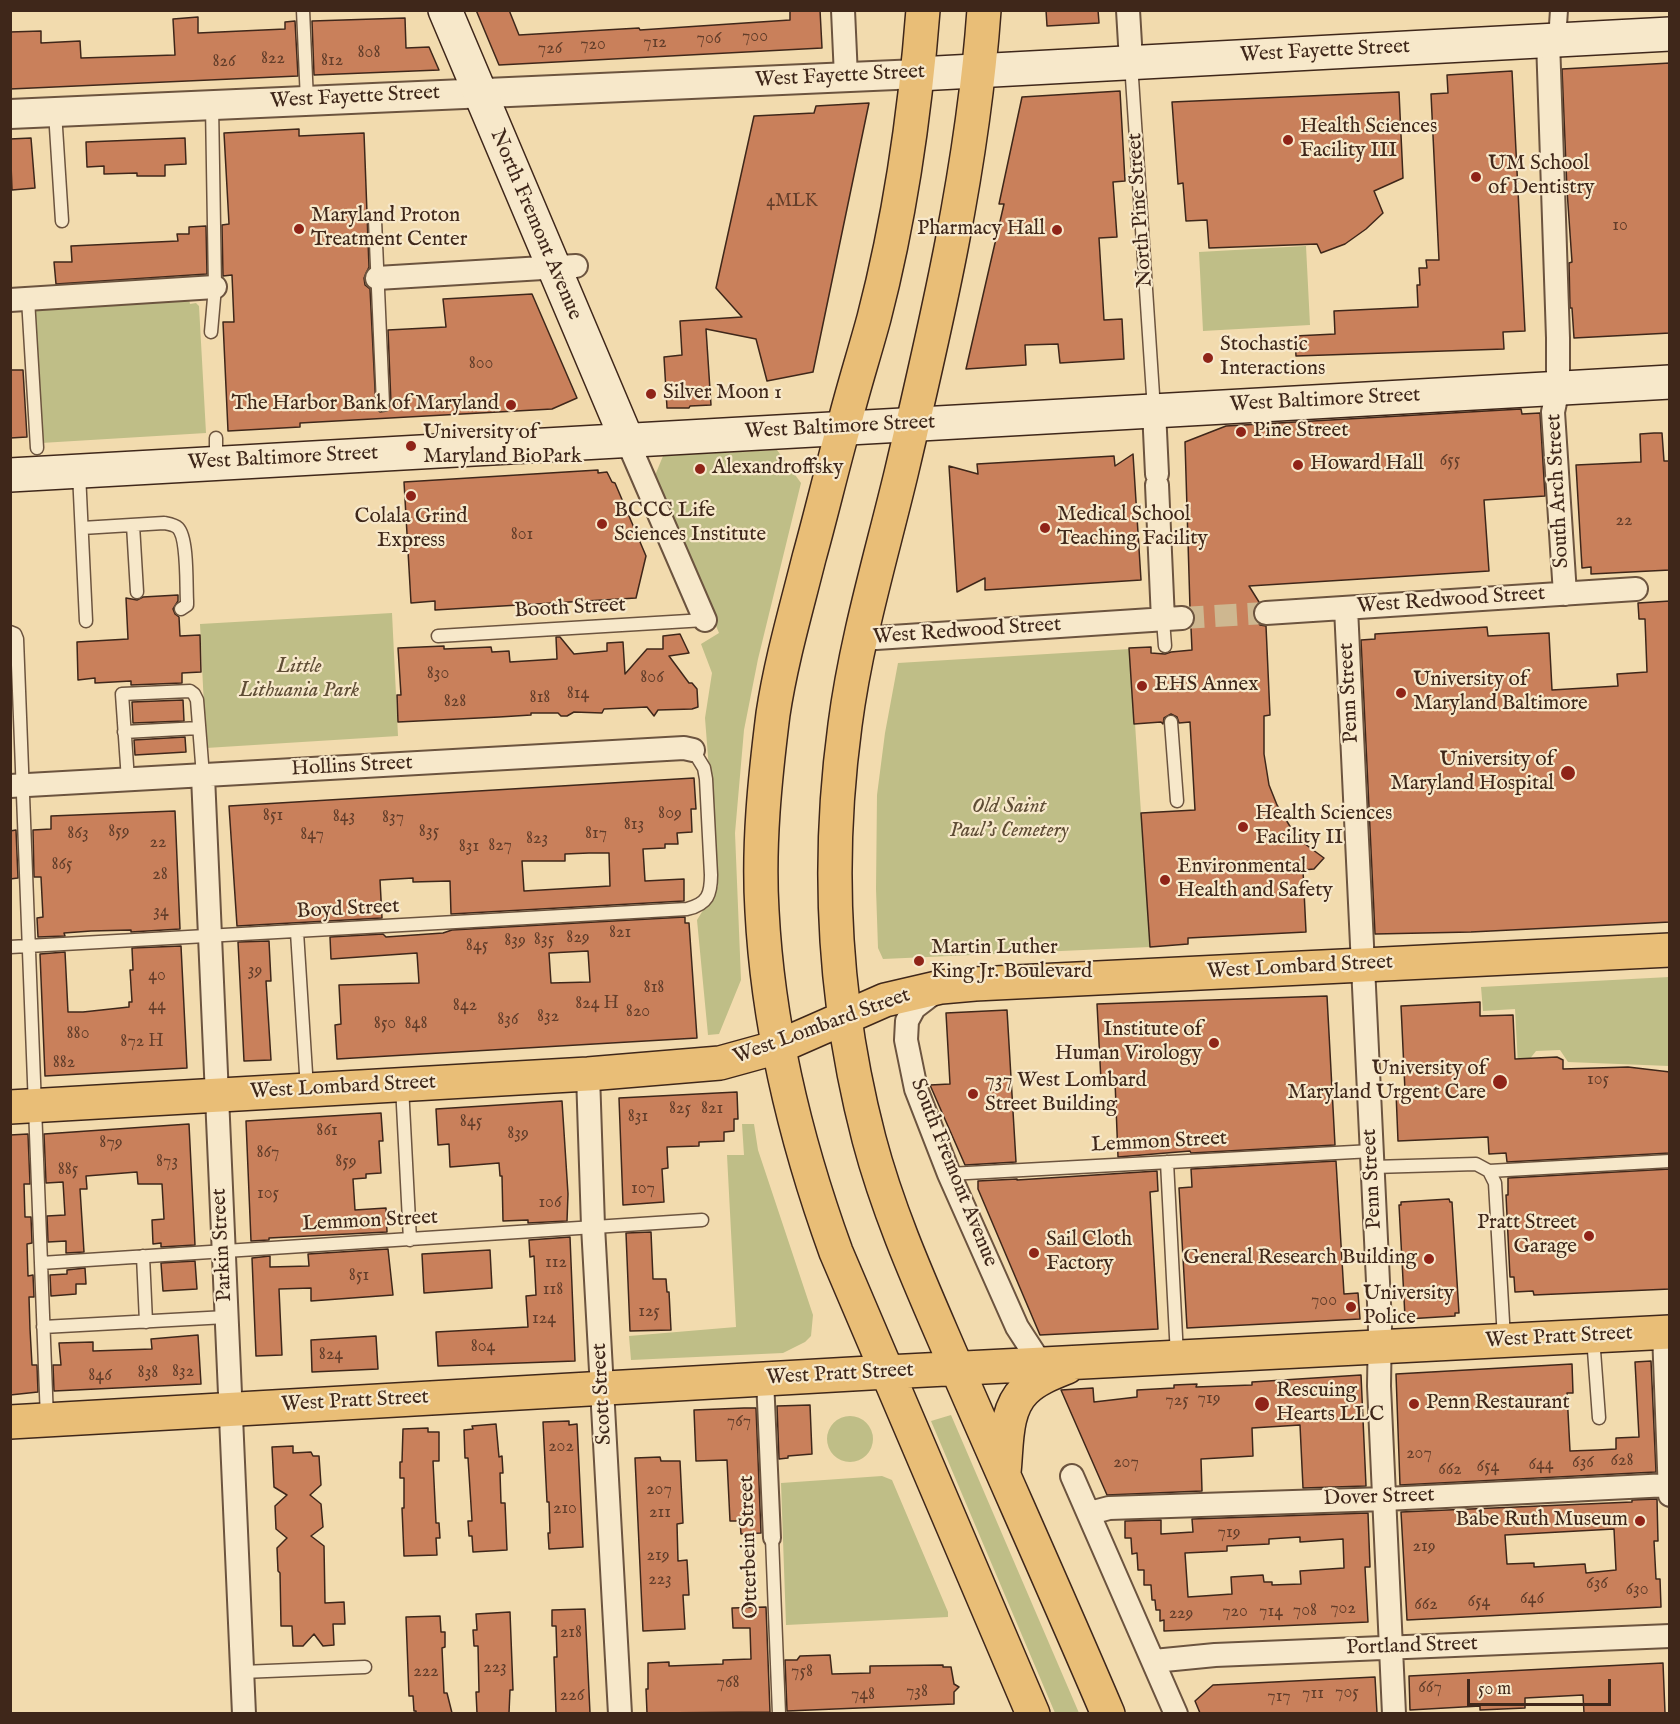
<!DOCTYPE html>
<style>
body{margin:0}
#map{position:relative;width:1680px;height:1724px;overflow:hidden;background:#f2dbae;font-family:"IM FELL English",serif}
canvas{display:block}
.frame{position:absolute;inset:0;border:12px solid #3f271a;pointer-events:none}
.scale{position:absolute;left:1467px;top:1679px;width:144px;height:27px;box-sizing:border-box;border:3px solid #3f271a;border-top:0;padding-left:8px;font-size:18px;line-height:21px;white-space:nowrap;color:#3f271a;-webkit-text-stroke:4px #f7e8ca;paint-order:stroke}
</style>
<div id="map">
<canvas width="1680" height="1724"></canvas>
<div class="frame"></div>
<div class="scale">50 m</div>
</div>
<script>
const g = document.querySelector('canvas').getContext('2d');
g.lineJoin = 'round';
function fillPath(path, color) {
  g.fillStyle = color;
  g.fill(path, 'evenodd');
}
function trace(path, color, width, dash) {
  g.strokeStyle = color;
  g.lineWidth = width;
  g.lineCap = dash ? 'butt' : 'round';
  g.setLineDash(dash || []);
  g.stroke(path);
}
function drawText(font, color, halo, rows, align = 'center') {
  g.font = font + ' "IM FELL English",serif';
  g.lineWidth = 4.5;
  g.setLineDash([]);
  g.textBaseline = 'middle';
  g.strokeStyle = halo;
  g.fillStyle = color;
  for (const [text, x, y, turn = 0] of rows) {
    g.save();
    g.translate(x, y);
    g.rotate((+turn || 0) * Math.PI / 180);
    g.textAlign = isNaN(turn) ? turn : align;
    if (halo) g.strokeText(text, 0, 0);
    g.fillText(text, 0, 0);
    g.restore();
  }
}
fillPath(new Path2D(`
 M1306,246l4,79 -107,6 -4,-79z
 M189,299l1,5 6,-1 3,3 7,127 -165,10 -6,-135z
 M777,450l24,33 -43,176 -14,71 -9,103 6,147 -22,54 -11,1 -11,-115 21,-34 -13,-168 7,-45 -11,-29 18,-11 -65,-155 9,-22z
 M392,613l6,123 -192,12 -6,-124z
 M1130,649l20,298 -267,12 -5,-11 -2,-59 1,-94 8,-62 13,-70z
 M1669,977v89l-101,-4 -8,-12 -24,1 -7,9 -11,6 -3,-57 -32,2 -2,-24z
 M742,1124h12l4,26 55,165 -2,21 -6,6 -22,11 -152,7 -2,-24 107,-9 -9,-172h17z
 M951,1415l128,298h-24l-124,-292z
 M827 1439a23 23 0 1 1 46 0a23 23 0 1 1-46 0Z
 M882,1476l10,4 56,132v5l-162,8 -5,-142z`), '#bfbe87');
const building = new Path2D(`
 M476,10h33l10,25 120,-7 1,2 150,-10v-10h30l2,38 -323,17z
 M1046,10h52l1,13 -52,3z
 M198,17v16l87,-4v-7l10,-1 3,55 -288,13v-57l31,-1v12l39,-2 1,17 94,-3 -2,-36z
 M405,18l1,30 23,-1 10,23 -125,5 -2,-54z
 M1670,63v270l-96,5 -2,-30h-2l-1,-45 3,-1 -5,-72 -5,-121z
 M1512,71l13,260 -22,1 1,17 -208,7 -1,-20 40,-2 -1,-23 84,-4 -1,-22h3l-1,-17h8l-1,-8h13l-8,-166 17,-1 -1,-18z
 M1120,91l5,90 -12,1 4,55 -18,1 5,82 18,-1 2,40 -64,4 -2,-19 -33,1 1,20 -60,4 38,-165h-5l23,-107z
 M1399,92l4,86 -29,13 9,22 -17,16 -21,15 -24,9 -4,-9 -108,4 -2,-28 -21,1 -3,-38 -5,1 -6,-82z
 M869,103l-56,269 -46,9 -11,-42 -50,-10 5,76 -21,1 -1,2h-22l-3,-51 18,-2 -2,-34 62,-4 -26,-29 38,-172 60,-3 2,-7z
 M299,129v7l65,-3 5,134 -5,11 1,7 5,4 6,120 4,3 7,-1 4,-7 -3,-74 58,-3 -3,-28 89,-5 45,104 -25,11 -252,14v4l-72,4 -5,-109h11l-2,-47 -9,1 -1,-51 7,-1 -5,-91z
 M31,138l4,50 -23,2 -2,-51z
 M185,138l1,26 -21,1v11h-28v-3l-33,1v-8l-17,1 -1,-25z
 M206,226l1,48 -151,10 -2,-22h18l-1,-16 107,-5 -1,-7h12v-7z
 M10,370h13l4,67 -17,1z
 M1521,409l1,5 18,-1 5,83 -61,4 5,71 -240,15 10,16 -5,6 -1,5 2,7 5,5 6,1 4,89 -6,1v38l5,31 8,20 14,23 14,16 19,14 -10,11 -11,1 3,62 -118,6v6l-38,3 -9,-134 54,-3 -5,-88 -11,1 -2,-6 -6,-3 -7,4 -1,6 -2,-2 -27,2 -5,-76 22,-1v6l14,1 6,-2 21,-2 -1,-22 4,-10 -5,-10 -5,-166 41,-16z
 M1654,433h8l2,28h6v109l-79,4v-7l-9,1 -6,-103 65,-3 -1,-28z
 M1133,454l8,126 -156,10v-12l-28,14 -8,-126 29,8 -1,-10 137,-8 1,10z
 M598,470v3l9,-1 5,10 3,1 31,73 -10,42 -201,12v-9l-24,2 -7,-121z
 M178,595v6l-5,8 2,5 4,3 1,19 20,-1 1,37 -19,1v10l-51,2v-4l-36,2v-5l-17,2 -1,-38 51,-3 -2,-41 11,2 6,-3z
 M1670,601v321l-199,10 -96,2 -14,-294 14,-1v-5l112,-7 1,9 61,-3 3,57 66,-4 -1,-12 30,-2 -2,-53h-6l-1,-16z
 M680,634l9,19 -20,3 20,27h3l5,6 1,18 -6,2 -34,1 -4,6 -7,-9 -43,2 -2,4 -28,-1 -7,4h-6l-3,-3h-27v2l-32,2 -101,5 -1,-27h4l-3,-47 46,-2v3l47,-2 1,5 17,-1 1,11 47,-3 -1,-22h4l14,17 33,-3v-8l16,-1 2,32 22,-25h16v-13z
 M183,700l1,21 -51,2 -1,-21z
 M185,737l1,15 -51,3 -1,-15z
 M694,778l2,31h-5l1,23 -15,1 1,11h-13v4l-22,1 2,32 39,-2v22l-233,13 -1,-33 -37,1v-4l-33,2 2,38 -145,8 -8,-120zM589,853h20l1,33 -86,5 -2,-30h43v-7z
 M175,811l5,118 -49,3v-2l-40,1 -27,2 1,3 -27,1 -1,-19 6,-1 -2,-40h-7l-1,-47 18,-1v-13z
 M16,830l2,48 -8,1v-48z
 M685,917v6h4l8,115 -360,21 -2,-34 6,-1 -2,-39 80,-2 -2,-30 -86,6 -1,-22 53,-3 3,3 57,-4 9,-3zM588,951l2,31 -39,1 -2,-30z
 M269,941l2,40h-5l5,79 -27,1 -6,-119z
 M181,946l6,122 -142,8 -5,-122 25,-2 3,60h15l46,-5v-5h3l-2,-32h3l-1,-22z
 M1327,996l8,149 -144,8 -1,-2 -72,6 -3,-76h-14l-4,-77z
 M1480,1002v14l33,-1 2,44 42,-2 6,3v9l65,-2 42,5v81l-163,9 -1,-9 -17,1 -1,-17 -90,4 -2,-49 9,-1 -4,-85z
 M1007,1010l9,152 -51,3 -35,-80 20,-1 -4,-71z
 M737,1092l1,27h-4v12l-10,1v9l-25,1v4l-32,1 1,21 -6,1 2,33 -41,3 -4,-107z
 M562,1101l6,93 -1,27 -39,2v-3l-25,1 -1,-45h-2l-1,-13 -49,4 -1,-23 -11,1 -2,-36z
 M381,1113l2,28h-4l2,32 -15,1v4l-13,1 2,31 31,-2 1,24 -118,6v2l-18,1 -5,-120z
 M189,1124l6,121 -34,2v-4l-8,1 -1,-24 12,-1 -2,-35h-24l-1,-12 -51,4 1,13h-7l4,63 -18,1v-12l-18,1 -1,-26 18,-1 -2,-33 -17,1 -2,-49z
 M28,1134l2,50h-6l1,33h6l1,26 -5,1 1,32 5,-1 1,22h-5l1,32 2,36h5l1,27 -28,3v-260z
 M1336,1161l8,133 14,-1 2,26 -173,9 -8,-140 13,-1 -1,-18z
 M1670,1169v120l-136,6 -1,-4 -18,1 -1,-15h-4l-4,-82h2v-17z
 M1157,1171l1,20 -8,1 8,137 -118,6 -62,-146v-8l39,-2v1z
 M1449,1199l1,3h2l7,111h-4v3l-48,3v-2h-2l-6,-112h2v-3z
 M651,1232l2,47h13l1,13h2l2,38 -41,1 -4,-98z
 M570,1237l5,124 -137,5 -2,-34 92,-5 -2,-31 10,-1 -2,-39 -4,1 -1,-17z
 M388,1249l5,46 -82,6v-13l-32,1 3,66 -26,1 -4,-98 18,-2v11l39,-1 -1,-12z
 M490,1250l2,38 -68,5 -2,-39z
 M195,1261l2,28 -34,2 -2,-28z
 M85,1268l1,16h-10v10l-25,2 -1,-21 17,-1v-4z
 M198,1335l3,49 -147,7 -1,-26h8l-2,-22 34,-1v9l59,-2 -1,-10z
 M376,1336l2,33 -66,3 -1,-32z
 M1651,1361l5,111 -256,13 -4,-111 176,-10 1,29h-6l3,58 28,-1 18,-1v-11l23,-1 -4,-75z
 M1361,1375l5,111 -63,2 -3,-63 -48,3 1,28 -52,3 1,32 -95,4 -46,-105 32,-2 1,14 43,-5v-7l37,-2v-3l23,-1 -1,3 56,-2v-3z
 M810,1405l2,49 -24,2v2l-9,1 -2,-53z
 M744,1408h12l5,125 -20,1 -1,-13h-10l-3,-61 -31,1 -2,-51z
 M569,1421v4l8,-1 6,123 -34,2 -1,-16h2l-1,-31h-2l-4,-80z
 M496,1424l3,33 3,-1 1,17h-3l1,30h4l2,47 -34,2 -1,-16h-3l-1,-15h4l-1,-16 -3,-47h-3l-1,-28 9,-1 -1,-3z
 M428,1428v4h11v29h-6l3,62h3l1,15h-4l1,17 -33,1 -2,-48h2v-30h-4v-16h2l1,-33z
 M293,1446v7l18,-1 2,4h6l2,29 -11,10 11,9 2,23 -12,9 13,10 1,57 19,-1 1,22h-12l1,21 -11,1 -9,-12 -11,12h-10l-1,-20h-11l-1,-53 -2,-2 -1,-23 10,-10 -11,-9 -1,-23 12,-11 -13,-8 -2,-40z
 M660,1457l1,4h19l3,62 -6,1 1,37 9,-1 2,35h-6l2,34 -42,2 -8,-173z
 M1657,1499l1,42h-4l2,38h4l1,28 -254,13 -6,-108 231,-10v-2zM1614,1529l2,41 -30,3 -1,-9 -51,3v-4l-27,1 -2,-29z
 M1368,1513l2,54h-5l3,55 -204,9v-11l-4,1v-11h-4l-1,-10h-3l-1,-15h-7v-15h-6l-1,-17 -5,1 -1,-16h-6v-17l36,-1v14l32,-2 -1,-13zM1300,1537v5l43,-3 1,29 -44,3 1,13 -29,1v-3h-8l-1,-7 -32,2 1,17 -44,3 -3,-44 42,-2v-5l42,-2v-5z
 M766,1607l4,105 -123,1 -1,-24h2v-26l21,-1v4l54,-2v-4l28,-1 -1,-31h-17l-1,-20z
 M585,1609l5,104h-34l-2,-56h3l-1,-31h-4v-16z
 M510,1612l3,78h-3l-1,23h-32l-1,-21h3l-1,-46h-4l-1,-16h4l-1,-16z
 M440,1616l1,16h4v15l-3,1 2,45h3l5,20h-36v-2h-2l-1,-15h-4l-3,-79z
 M830,1655l2,19 38,-1v-7l73,-1v2h8l3,17 5,3 -5,5v12l-167,7 -2,-51h12l3,-4z
 M1663,1663l2,50h-81l-1,-18 -58,3v10l-45,2v-4l-70,4 -1,-34z
 M1375,1677l2,36h-177l-5,-12 18,-16z`);
fillPath(building, '#c9805b');
trace(building, '#3f271a', 1.5);
trace(new Path2D(`
 M1182,618l84,-5`), '#ceb790', 22, [22, 11]);
const service = new Path2D(`
 M303,10l4,91
 M1131,63l23,347
 M55,112l7,109
 M375,220l8,184
 M28,299l9,149
 M211,332l4,-45 -3,-182
 M216,462v-24
 M79,473l7,148
 M133,525l4,67
 M82,528l82,-5c5,1 11,2 14,5 10,10 8,58 9,73v4l-6,4
 M1163,620l2,26
 M10,632l5,2 2,5 30,780
 M438,636l267,-16
 M1171,722l6,79
 M124,732l75,-4
 M128,780l-6,-86 68,-3 4,3 3,6 6,76
 M297,932l10,157
 M10,947l677,-38c21,-5 24,-15 24,-34l-5,-96 -2,-11 -11,-18
 M402,1086l8,154
 M1167,1162l10,194
 M1373,1167l103,-3 13,7 6,12 9,156
 M1489,1171l181,-10
 M949,1174l423,-23
 M143,1256l3,66
 M41,1263l661,-43
 M43,1327l183,-10
 M1593,1337l6,81
 M772,1538l7,176
 M242,1672l123,-5`);
const pedestrian = new Path2D(`
 M1557,40l2,-30
 M765,1379l7,159`);
const minor = new Path2D(`
 M843,10l3,67
 M1128,10l3,51
 M1548,40l10,298v50l-5,24 12,182
 M377,278l199,-12
 M10,300l205,-13
 M1154,410l3,64
 M627,440l78,180
 M1157,485l6,135
 M1346,608l34,716 -1,62 15,328
 M1266,613l370,-24
 M861,639l321,-21
 M203,776l41,938
 M10,786l674,-38 9,2
 M935,992l-21,16 -7,13 -1,19 10,49 33,85 68,153 24,37
 M588,1074l5,152 27,488
 M1664,1332l6,163
 M1072,1476l104,238
 M1090,1513l19,-5 276,-9 284,-14
 M1154,1661l61,-6 455,-19`);
const tertiary = new Path2D(`
 M10,114l908,-40`);
const secondary = new Path2D(`
 M445,10l182,430
 M918,74l752,-40
 M10,475l1660,-93`);
const primary = new Path2D(`
 M923,10c-8,104 -23,208 -49,308 -10,37 -22,74 -31,111 -12,43 -22,86 -34,129 -13,52 -28,103 -36,156 -8,64 -15,131 -11,197 6,116 34,231 74,341l197,462
 M984,10c-11,157 -47,311 -83,464 -20,83 -45,166 -56,251 -19,141 -12,276 24,414 21,80 57,157 89,232 50,115 101,228 150,343
 M10,1107l578,-33 132,-11 58,-16 107,-47 56,-13 34,-3 695,-34
 M10,1422l877,-50 783,-40
 M1004,1472c3,-26 0,-62 21,-82 11,-11 27,-17 42,-23`);
trace(service, '#6c543f', 15);
trace(pedestrian, '#6c543f', 20);
trace(minor, '#6c543f', 26);
trace(tertiary, '#6c543f', 32);
trace(secondary, '#3f271a', 36);
trace(primary, '#3f271a', 36);
trace(service, '#f7e8ca', 12);
trace(pedestrian, '#f7e8ca', 16);
trace(minor, '#f7e8ca', 22);
trace(tertiary, '#f7e8ca', 28);
trace(secondary, '#f7e8ca', 33);
trace(primary, '#e9be77', 33);
for (const [x, y, r, color] of [
 [1288,140,6,"#8f2418"],
 [1476,177,6,"#8f2418"],
 [299,229,6,"#8f2418"],
 [1057,230,6,"#8f2418"],
 [1208,358,6,"#8f2418"],
 [651,394,6,"#8f2418"],
 [511,405,6,"#8f2418"],
 [1241,432,6,"#8f2418"],
 [411,446,6,"#8f2418"],
 [1298,465,6,"#8f2418"],
 [700,469,6,"#8f2418"],
 [411,496,6,"#8f2418"],
 [602,524,6,"#8f2418"],
 [1045,528,6,"#8f2418"],
 [1142,686,6,"#8f2418"],
 [1401,693,6,"#8f2418"],
 [1568,773,8,"#8f2418"],
 [1243,827,6,"#8f2418"],
 [1165,880,6,"#8f2418"],
 [919,961,6,"#8f2418"],
 [1214,1043,6,"#8f2418"],
 [1500,1082,8,"#8f2418"],
 [973,1094,6,"#8f2418"],
 [1589,1236,6,"#8f2418"],
 [1034,1253,6,"#8f2418"],
 [1429,1259,6,"#8f2418"],
 [1351,1307,6,"#8f2418"],
 [1262,1404,8,"#8f2418"],
 [1414,1404,6,"#8f2418"],
 [1640,1521,6,"#8f2418"]
]) {
  const dot = new Path2D();
  dot.arc(x, y, r, 0, 2 * Math.PI);
  g.fillStyle = color;
  g.fill(dot);
  trace(dot, '#f7e8ca', 2);
}
drawText('18px', '#623d2a', null, [
 ["700",755,37],
 ["706",709,39],
 ["712",655,43],
 ["720",593,45],
 ["726",550,49],
 ["808",369,53],
 ["822",273,59],
 ["812",332,61],
 ["826",224,62],
 ["4MLK",792,202],
 ["10",1620,226],
 ["800",481,364],
 ["655",1450,461],
 ["22",1624,521],
 ["801",522,535],
 ["830",438,674],
 ["806",652,678],
 ["814",578,694],
 ["818",540,698],
 ["828",455,702],
 ["809",670,814],
 ["851",273,816],
 ["843",344,817],
 ["837",393,818],
 ["813",634,825],
 ["859",119,832],
 ["835",429,832],
 ["863",78,834],
 ["817",596,834],
 ["847",312,835],
 ["823",537,839],
 ["22",158,843],
 ["827",500,846],
 ["831",469,847],
 ["865",62,865],
 ["28",160,875],
 ["34",161,912],
 ["821",620,933],
 ["829",578,938],
 ["835",544,940],
 ["839",515,941],
 ["845",477,946],
 ["39",255,971],
 ["40",157,976],
 ["818",654,988],
 ["824 H",597,1004],
 ["44",157,1006],
 ["842",465,1006],
 ["820",638,1012],
 ["832",548,1017],
 ["836",508,1020],
 ["850",385,1024],
 ["848",416,1024],
 ["880",78,1034],
 ["872 H",142,1042],
 ["882",64,1063],
 ["105",1598,1080],
 ["825",680,1109],
 ["821",712,1109],
 ["831",638,1117],
 ["845",471,1122],
 ["861",327,1131],
 ["839",518,1134],
 ["879",111,1143],
 ["867",268,1153],
 ["873",167,1162],
 ["859",346,1162],
 ["885",68,1170],
 ["107",643,1189],
 ["105",268,1194],
 ["106",550,1203],
 ["112",556,1263],
 ["851",359,1276],
 ["118",553,1290],
 ["700",1324,1301],
 ["125",649,1312],
 ["124",544,1319],
 ["804",483,1347],
 ["824",331,1355],
 ["832",183,1372],
 ["838",148,1373],
 ["846",100,1376],
 ["719",1209,1399],
 ["725",1177,1401],
 ["767",739,1422],
 ["202",561,1447],
 ["207",1419,1454],
 ["628",1622,1461],
 ["207",1126,1463],
 ["636",1583,1463],
 ["644",1541,1465],
 ["654",1488,1467],
 ["662",1450,1470],
 ["207",659,1490],
 ["210",565,1509],
 ["211",660,1513],
 ["719",1229,1533],
 ["219",1424,1547],
 ["219",658,1556],
 ["223",660,1580],
 ["636",1597,1584],
 ["630",1637,1590],
 ["646",1532,1599],
 ["654",1479,1602],
 ["662",1426,1605],
 ["702",1343,1609],
 ["708",1305,1611],
 ["720",1235,1612],
 ["714",1271,1612],
 ["229",1181,1614],
 ["218",571,1633],
 ["223",495,1668],
 ["222",426,1672],
 ["758",802,1672],
 ["768",728,1683],
 ["667",1430,1688],
 ["738",917,1692],
 ["705",1347,1693],
 ["711",1313,1694],
 ["748",863,1695],
 ["226",572,1696],
 ["717",1279,1697]
]);
drawText('21px', '#3f271a', '#f7e8ca', [
 ["West Fayette Street",1325,52,-3],
 ["West Fayette Street",840,77,-3],
 ["West Fayette Street",355,98,-3],
 ["North Pine Street",1141,210,-94],
 ["North Fremont Avenue",535,225,67],
 ["West Baltimore Street",1325,401,-3],
 ["West Baltimore Street",840,428,-3],
 ["West Baltimore Street",283,459,-3],
 ["South Arch Street",1559,491,-93],
 ["West Redwood Street",1451,601,-4],
 ["Booth Street",570,609,-3],
 ["West Redwood Street",967,632,-4],
 ["Penn Street",1350,693,-93],
 ["Hollins Street",352,767,-3],
 ["Boyd Street",348,910,-3],
 ["West Lombard Street",1300,968,-3],
 ["West Lombard Street",822,1027,-20],
 ["West Lombard Street",343,1088,-3],
 ["Lemmon Street",1159,1143,-3],
 ["South Fremont Avenue",953,1173,68],
 ["Penn Street",1373,1179,-93],
 ["Lemmon Street",370,1222,-3],
 ["Parkin Street",223,1245,-93],
 ["West Pratt Street",1559,1338,-3],
 ["West Pratt Street",840,1375,-3],
 ["Scott Street",603,1394,-93],
 ["West Pratt Street",355,1402,-3],
 ["Dover Street",1379,1498,-2],
 ["Otterbein Street",750,1547,-92],
 ["Portland Street",1412,1647,-2]
]);
drawText('21px', '#3f271a', '#f7e8ca', [
 ["Health Sciences",1300,128],
 ["Facility III",1300,152],
 ["UM School",1488,165],
 ["of Dentistry",1488,189],
 ["Maryland Proton",311,217],
 ["Treatment Center",311,241],
 ["Pharmacy Hall",1045,230,"right"],
 ["Stochastic",1220,346],
 ["Interactions",1220,370],
 ["Silver Moon 1",663,394],
 ["The Harbor Bank of Maryland",499,405,"right"],
 ["Pine Street",1253,432],
 ["University of",423,434],
 ["Maryland BioPark",423,458],
 ["Howard Hall",1310,465],
 ["Alexandroffsky",712,469],
 ["BCCC Life",614,512],
 ["Sciences Institute",614,536],
 ["Medical School",1057,516],
 ["Teaching Facility",1057,540],
 ["Colala Grind",411,518,"center"],
 ["Express",411,542,"center"],
 ["University of",1413,681],
 ["Maryland Baltimore",1413,705],
 ["EHS Annex",1154,686],
 ["University of",1554,761,"right"],
 ["Maryland Hospital",1554,785,"right"],
 ["Health Sciences",1255,815],
 ["Facility II",1255,839],
 ["Environmental",1177,868],
 ["Health and Safety",1177,892],
 ["Martin Luther",931,949],
 ["King Jr. Boulevard",931,973],
 ["Institute of",1202,1031,"right"],
 ["Human Virology",1202,1055,"right"],
 ["University of",1486,1070,"right"],
 ["Maryland Urgent Care",1486,1094,"right"],
 ["737 West Lombard",985,1082],
 ["Street Building",985,1106],
 ["Pratt Street",1577,1224,"right"],
 ["Garage",1577,1248,"right"],
 ["Sail Cloth",1046,1241],
 ["Factory",1046,1265],
 ["General Research Building",1417,1259,"right"],
 ["University",1363,1295],
 ["Police",1363,1319],
 ["Rescuing",1276,1392],
 ["Hearts LLC",1276,1416],
 ["Penn Restaurant",1426,1404],
 ["Babe Ruth Museum",1628,1521,"right"]
], 'left');
drawText('italic 21px', '#5f4d35', '#f7e8ca', [
 ["Little",299,668],
 ["Lithuania Park",299,692],
 ["Old Saint",1009,808],
 ["Paul's Cemetery",1009,832]
]);
</script>
